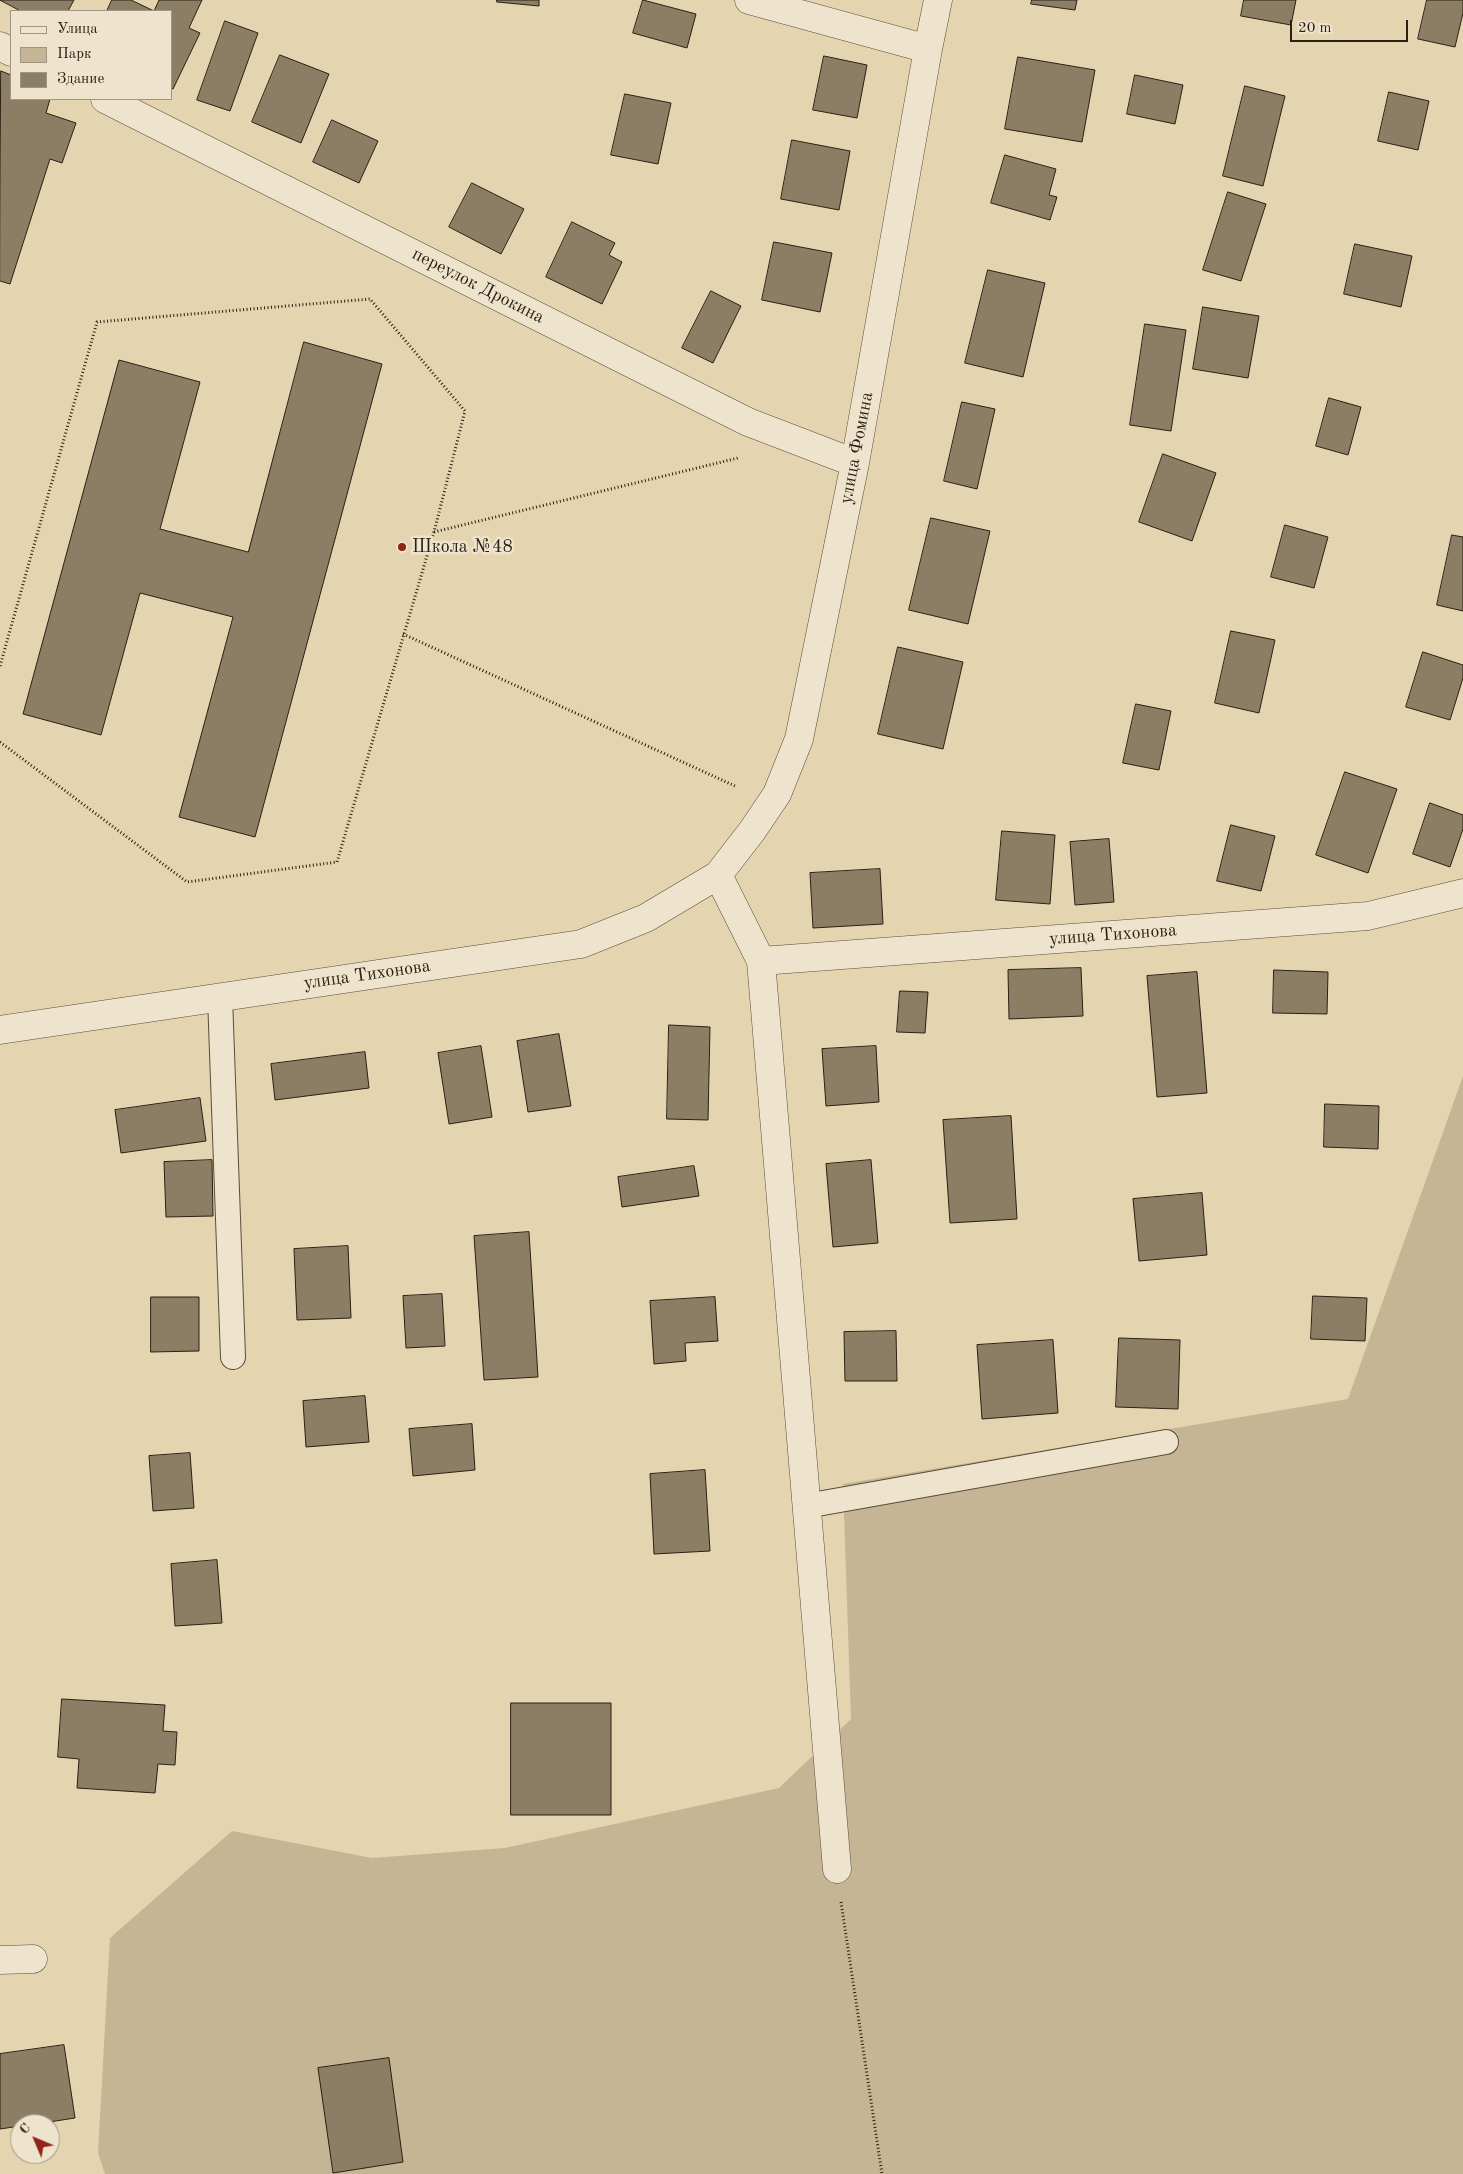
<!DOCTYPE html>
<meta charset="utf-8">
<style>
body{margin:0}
#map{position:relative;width:1463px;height:2174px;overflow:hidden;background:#e5d4b0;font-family:"Old Standard TT",serif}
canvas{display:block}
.legend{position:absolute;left:10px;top:10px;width:162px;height:90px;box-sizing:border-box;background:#eee3cc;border:1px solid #a09582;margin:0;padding:6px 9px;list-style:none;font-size:15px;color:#2a2014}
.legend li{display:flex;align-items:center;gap:10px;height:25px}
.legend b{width:25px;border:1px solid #a09582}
.north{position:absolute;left:10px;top:2114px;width:50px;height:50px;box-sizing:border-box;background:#eee3cc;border:1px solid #a09582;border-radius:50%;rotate:315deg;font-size:14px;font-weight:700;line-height:20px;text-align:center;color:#2a2014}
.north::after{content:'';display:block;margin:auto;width:18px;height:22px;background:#8f2418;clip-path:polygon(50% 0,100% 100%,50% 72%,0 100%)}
.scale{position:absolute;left:1290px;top:20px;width:118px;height:22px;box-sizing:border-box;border:2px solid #2a2014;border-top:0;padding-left:6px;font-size:15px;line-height:18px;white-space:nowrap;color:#2a2014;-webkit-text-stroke:4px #eee3cc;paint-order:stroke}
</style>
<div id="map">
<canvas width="1463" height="2174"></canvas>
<ul class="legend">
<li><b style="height:6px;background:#eee3cc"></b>Улица</li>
<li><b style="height:14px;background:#c5b595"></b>Парк</li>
<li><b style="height:14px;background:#8b7e65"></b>Здание</li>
</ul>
<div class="north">С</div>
<div class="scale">20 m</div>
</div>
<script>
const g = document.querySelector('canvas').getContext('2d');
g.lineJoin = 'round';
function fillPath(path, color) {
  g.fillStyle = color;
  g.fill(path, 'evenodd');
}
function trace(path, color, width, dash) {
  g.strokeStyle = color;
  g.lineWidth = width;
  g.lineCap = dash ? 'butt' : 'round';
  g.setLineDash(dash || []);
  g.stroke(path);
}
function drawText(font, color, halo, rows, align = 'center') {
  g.font = font + ' "Old Standard TT",serif';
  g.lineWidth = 5;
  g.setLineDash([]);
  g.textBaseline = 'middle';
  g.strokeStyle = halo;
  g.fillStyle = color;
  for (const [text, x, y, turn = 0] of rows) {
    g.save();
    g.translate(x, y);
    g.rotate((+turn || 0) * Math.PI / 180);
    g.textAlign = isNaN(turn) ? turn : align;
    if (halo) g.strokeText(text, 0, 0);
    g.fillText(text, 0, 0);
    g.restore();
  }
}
fillPath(new Path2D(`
 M1463,1076v1098h-1358l-7,-21 12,-215 122,-107 140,27 133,-10 274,-60 72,-69 -8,-235 505,-85z`), '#c5b595');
const building = new Path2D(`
 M0,0h74l-6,11h-47z
 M112,0h19l23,11 5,-11h43l-13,28 11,5 -27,56 -2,-1v-77h-64z
 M497,0h42v6l-42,-4z
 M643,0l53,14 -9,34 -54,-15z
 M1032,0h45l-2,10 -44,-6z
 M1244,0h52l-5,25 -50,-9z
 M1427,0h36v13l-8,34 -37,-8z
 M225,21l33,12 -28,78 -33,-11z
 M280,55l49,19 -28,69 -49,-21z
 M824,56l43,9 -10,53 -44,-8z
 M1018,57l77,13 -13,72 -77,-13z
 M1,71l10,4v24h39l-4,14 30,10 -14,40 -12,-4 -40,125 -10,-3z
 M1135,75l48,10 -8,39 -48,-10z
 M1245,86l40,10 -22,90 -40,-10z
 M1389,92l40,9 -11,49 -40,-9z
 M625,94l46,9 -13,61 -47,-9z
 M332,120l46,21 -19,42 -46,-21z
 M792,140l58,11 -11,59 -58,-11z
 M1005,155l51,14 -7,26 8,2 -7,23 -59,-17z
 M472,183l52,26 -23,45 -52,-27z
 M1228,192l38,12 -25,77 -38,-11z
 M572,222l43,21 -6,12 13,7 -20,42 -56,-27z
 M774,242l58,11 -12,59 -58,-12z
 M1355,244l57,12 -11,51 -57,-13z
 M988,270l57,13 -22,94 -58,-14z
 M711,291l30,15 -28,57 -31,-15z
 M1203,307l56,9 -11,62 -55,-9z
 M1145,324l41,6 -15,101 -41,-6z
 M304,342l78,22 -127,473 -76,-20 54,-200 -93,-24 -39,142 -78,-21 96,-354 81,22 -40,147 88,23z
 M1329,398l32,9 -13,48 -32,-9z
 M962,402l33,7 -18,80 -33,-8z
 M1163,454l53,19 -24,68 -53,-19z
 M931,518l59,13 -22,93 -59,-14z
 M1285,525l43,12 -14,51 -43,-11z
 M1452,535l11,2v74l-26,-6z
 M1231,631l44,9 -16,73 -44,-10z
 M898,647l65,15 -20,87 -65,-15z
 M1423,652l40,13v13l-13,42 -44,-13z
 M1136,704l35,7 -12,59 -36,-7z
 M1345,772l52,17 -29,84 -52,-18z
 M1430,803l33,12v14l-13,38 -37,-13z
 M1231,825l44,11 -14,55 -44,-10z
 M1002,831l53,4 -5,69 -54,-4z
 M1109,839l5,63 -39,3 -5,-63z
 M880,869l3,55 -70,4 -3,-55z
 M1081,968l2,48 -74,3 -1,-49z
 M1274,970l54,2 -1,42 -54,-1z
 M1197,972l10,121 -50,4 -10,-121z
 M900,991l28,1 -3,41 -28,-1z
 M669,1025l41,2 -2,93 -41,-1z
 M559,1034l12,72 -43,6 -11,-71z
 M481,1046l11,71 -43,7 -11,-71z
 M876,1046l3,56 -53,4 -4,-57z
 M365,1052l4,36 -94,12 -4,-36z
 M200,1098l6,43 -85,12 -6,-43z
 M1325,1104l54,2 -1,43 -54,-2z
 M1011,1116l6,103 -67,4 -7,-103z
 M212,1160l1,56 -47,1 -2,-55z
 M871,1160l7,83 -45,4 -7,-83z
 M694,1166l5,30 -77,11 -4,-30z
 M1202,1193l5,62 -68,6 -6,-62z
 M529,1232l9,145 -54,3 -10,-144z
 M348,1246l3,72 -54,2 -3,-71z
 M442,1294l3,52 -39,2 -3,-52z
 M1313,1296l54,2 -2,43 -54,-2z
 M151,1297h48v54l-48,1z
 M715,1297l3,44 -33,2 1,18 -32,3 -4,-63z
 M896,1331l1,50h-52l-1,-49z
 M1119,1338l61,2 -2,69 -62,-2z
 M1053,1340l5,73 -76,6 -5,-74z
 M365,1396l4,46 -63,5 -3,-46z
 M472,1424l3,46 -62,6 -4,-47z
 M190,1453l4,55 -41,3 -4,-55z
 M705,1470l5,81 -56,3 -4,-80z
 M217,1560l5,63 -47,3 -4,-62z
 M62,1699l103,6 -2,26 14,1 -2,33 -17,-1 -3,29 -78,-5 2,-29 -21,-2z
 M511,1703h100v112h-100z
 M64,2045l11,73 -39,6h-16v2l-20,3v-75z
 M389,2058l14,104 -70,11 -15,-105z`);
fillPath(building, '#8b7e65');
trace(building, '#2a2014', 1);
const service = new Path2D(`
 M220,997l13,360
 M806,1506l360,-64`);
const minor = new Path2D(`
 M749,0l179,49
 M0,46l11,6
 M105,99l643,323 107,41
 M718,875l43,86 76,908
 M761,961l607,-45 95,-23
 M0,1030l581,-86 65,-26 72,-43 34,-44 25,-37 22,-55 56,-276 73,-414 10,-49
 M0,1960l33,-1`);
trace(service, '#594d3b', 26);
trace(minor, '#594d3b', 29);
trace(new Path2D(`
 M434,532l304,-74
 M403,634l332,152
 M0,666l97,-344 273,-23 95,112 -31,121 -97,330 -150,20 -187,-140
 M841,1902l41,272`), '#2a2014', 3, [1, 2.5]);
trace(service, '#eee3cc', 24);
trace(minor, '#eee3cc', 28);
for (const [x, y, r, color] of [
 [402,547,5,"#8f2418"]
]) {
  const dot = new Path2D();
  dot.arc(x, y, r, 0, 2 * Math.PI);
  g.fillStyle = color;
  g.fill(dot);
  trace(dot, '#eee3cc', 2);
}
drawText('18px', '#2a2014', '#eee3cc', [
 ["переулок Дрокина",478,286,27],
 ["улица Фомина",857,448,-79],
 ["улица Тихонова",1113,935,-4],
 ["улица Тихонова",367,975,-8]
]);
drawText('18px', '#2a2014', '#eee3cc', [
 ["Школа №48",412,547]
], 'left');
</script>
